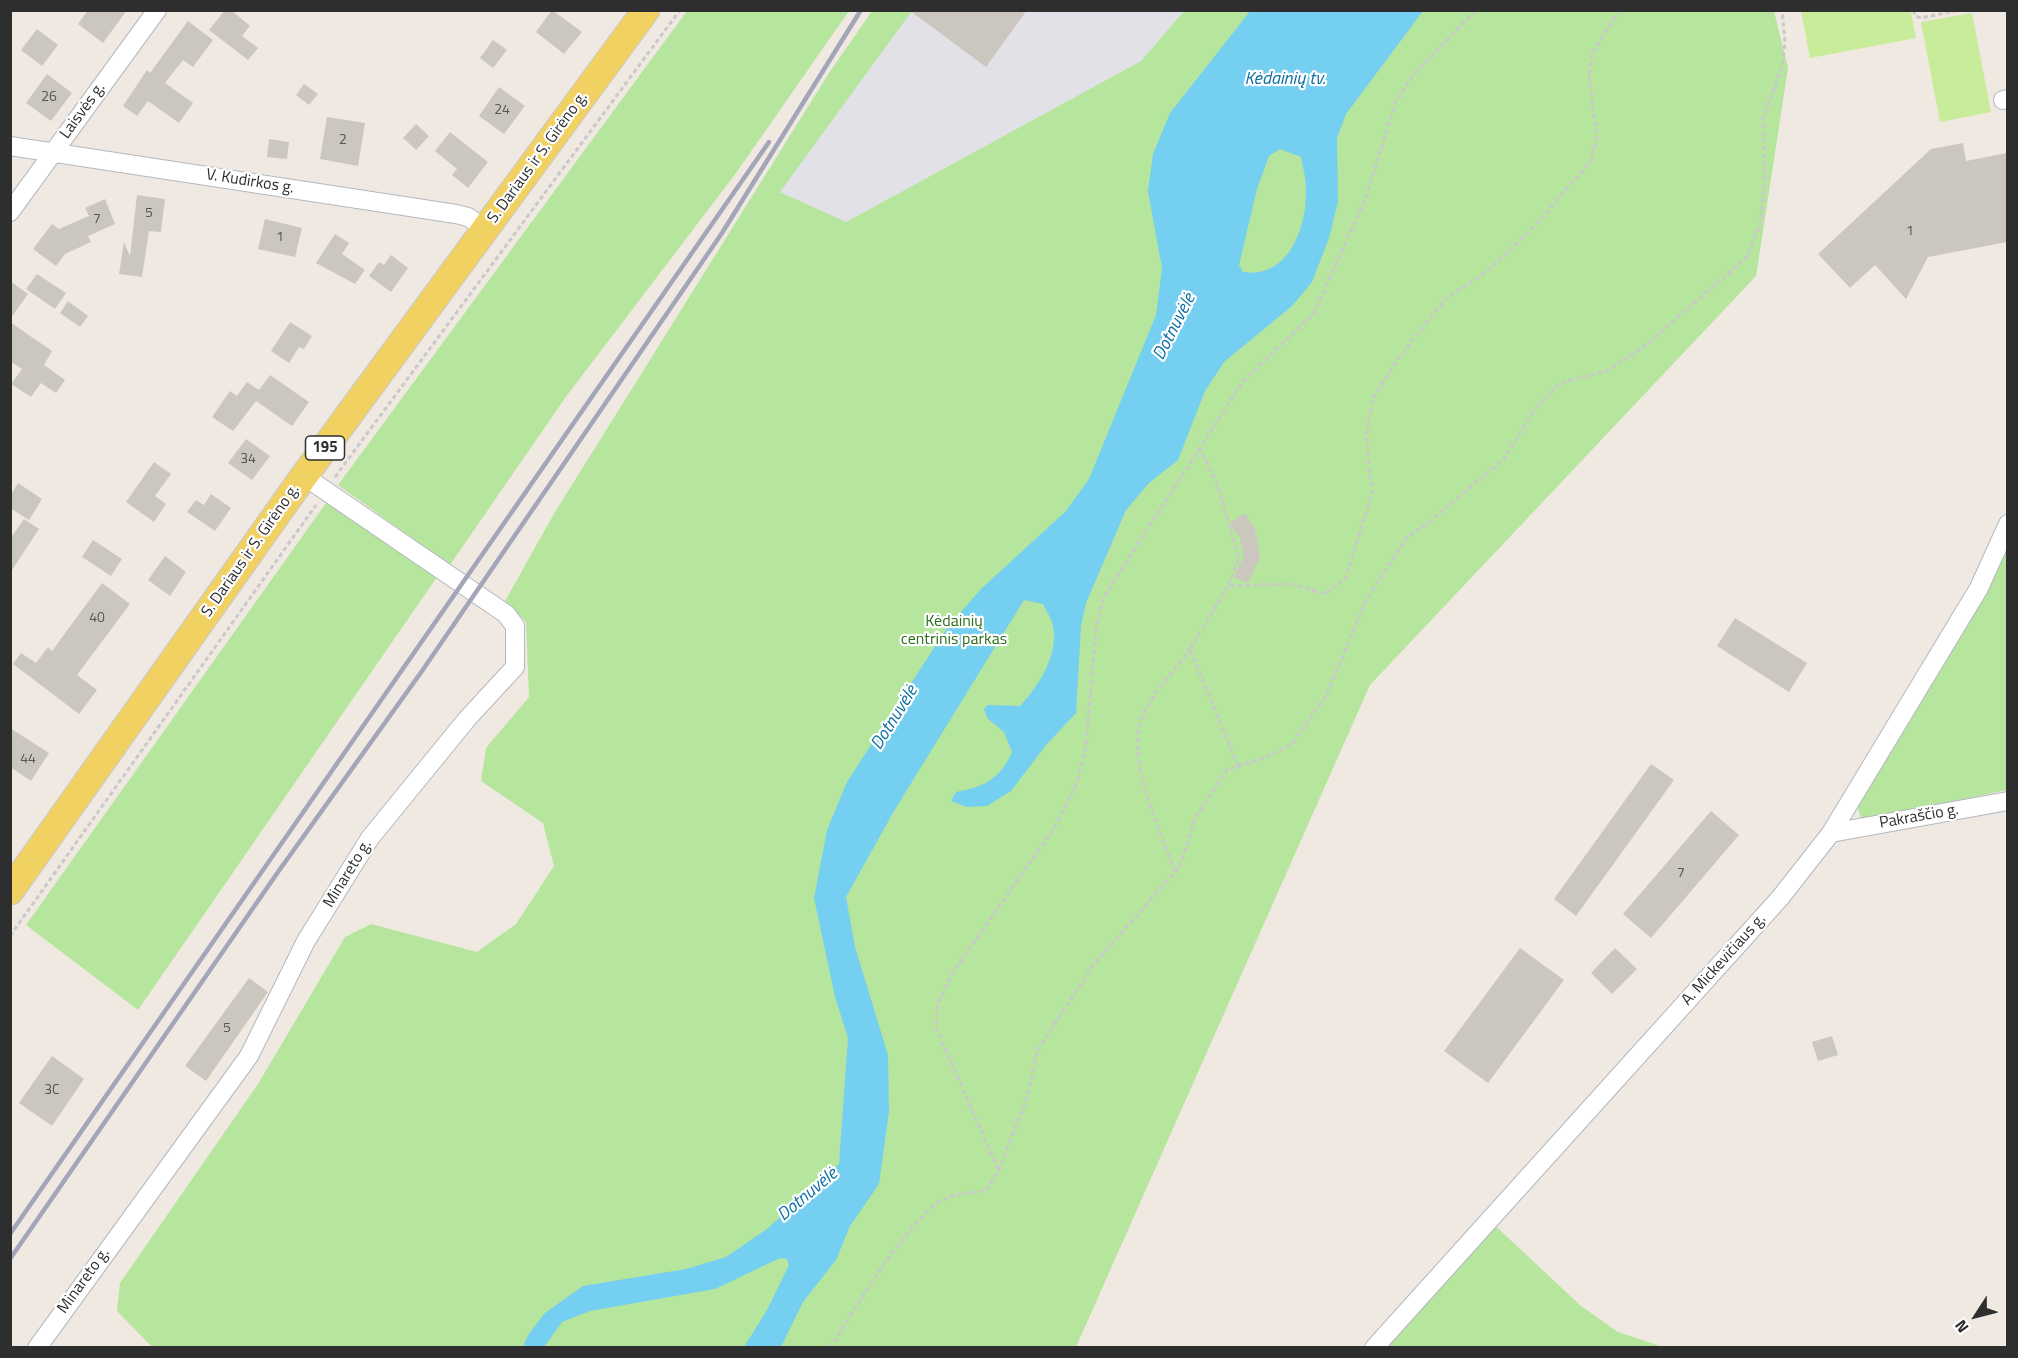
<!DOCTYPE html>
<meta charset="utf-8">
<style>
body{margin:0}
#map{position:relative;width:2018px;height:1358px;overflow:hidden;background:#efe9e1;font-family:"Titillium Web",sans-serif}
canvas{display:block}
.frame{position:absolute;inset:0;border:12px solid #2e2e2e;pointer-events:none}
.north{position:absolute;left:1946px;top:1286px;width:60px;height:60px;-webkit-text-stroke:4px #fff;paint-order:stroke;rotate:234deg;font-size:16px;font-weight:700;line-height:24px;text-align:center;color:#2e2e2e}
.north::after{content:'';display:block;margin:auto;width:21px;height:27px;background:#2e2e2e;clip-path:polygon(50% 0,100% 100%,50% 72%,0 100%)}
</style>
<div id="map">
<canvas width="2018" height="1358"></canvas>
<div class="frame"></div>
<div class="north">N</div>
</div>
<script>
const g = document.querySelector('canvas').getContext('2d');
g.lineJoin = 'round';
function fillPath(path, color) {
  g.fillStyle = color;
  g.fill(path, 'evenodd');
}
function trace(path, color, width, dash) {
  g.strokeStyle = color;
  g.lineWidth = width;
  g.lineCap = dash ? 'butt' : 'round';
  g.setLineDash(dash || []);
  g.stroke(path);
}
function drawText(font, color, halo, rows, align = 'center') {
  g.font = font + ' "Titillium Web",sans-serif';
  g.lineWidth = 4.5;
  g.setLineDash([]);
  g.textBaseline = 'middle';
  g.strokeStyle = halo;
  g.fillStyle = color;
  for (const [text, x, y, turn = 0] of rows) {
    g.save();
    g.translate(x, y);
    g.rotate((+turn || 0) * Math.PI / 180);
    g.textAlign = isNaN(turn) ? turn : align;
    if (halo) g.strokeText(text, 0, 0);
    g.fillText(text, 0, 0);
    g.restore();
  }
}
fillPath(new Path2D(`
 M912,11h272l-43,50 -295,161 -61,-26 -6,-4z`), '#e3e1e8');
fillPath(new Path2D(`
 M687,11h162l-113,162 -171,225 -115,167 -112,-80z
 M872,11h40l-132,181 66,30 295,-161 43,-50h590l14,57 -32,208 -386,409 -294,662 -923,1 -36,-37 3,-28 138,-199 87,-147 26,-13 106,28 39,-28 38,-58 -11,-43 -62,-42 5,-33 43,-51 -3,-75 -21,-21 50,-89 274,-439z
 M326,503l111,74 -299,433 -112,-85z
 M2007,546v244l-132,28h-14l-4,-12z
 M1489,1220l92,86 37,26 45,15 -282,1z`), '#b6e59e');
fillPath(new Path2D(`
 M1801,11h110l5,27 -106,20z
 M1972,13l19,99 -51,10 -19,-100z`), '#c9ec9a');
fillPath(new Path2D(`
 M1251,10l172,1 -77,103 -9,24 1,64 -9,36 -17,44 -20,24 -68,56 -19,29 -27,69 -29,23 -23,27 -40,93 -5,23 -5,87 -30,32 -35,46 -24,15 -20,1 -16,-6 5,-9c28,-5 44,-13 56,-40l-8,-20 -17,-14 -3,-9 4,-4 32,1c18,-19 39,-51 33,-80 -1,-7 -7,-15 -10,-22l-19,-4 -130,211 -48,86 9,50 33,108 1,56 -10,73 -29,42 -14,34 -33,42 -22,45h-37l23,-37 22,-45 -2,-6 -7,-1 -65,31 -125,22 -28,11 -18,25h-21l5,-12 17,-22 38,-27 103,-17 40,-12 41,-28 72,-65 9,-126 -13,-41 -21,-99 13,-68 20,-48 100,-154 34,-39 85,-78 23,-32 67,-164 6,-47 -14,-77 5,-37 17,-41zM1280,149l21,8c2,10 5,22 5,32 1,38 -17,90 -63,83l-4,-7 18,-76 12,-33z`), '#75cff0');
fillPath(new Path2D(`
 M88,10h39l-24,33 -25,-19z
 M225,10h6l19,16 -8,10 16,12 -10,12 -39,-30z
 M552,10l30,22 -18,22 -28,-22z
 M909,10h118l-41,57z
 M188,21l25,19 -20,27 -10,-7 -18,23 28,20 -14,20 -31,-22 -11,15 -14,-10 24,-36 3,3z
 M37,29l21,16 -16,21 -21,-16z
 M493,40l14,10 -14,18 -13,-10z
 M47,74l25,19 -21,28 -25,-18z
 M304,84l14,10 -9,11 -13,-10z
 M499,87l26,19 -21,28 -25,-18z
 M327,117l38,6 -7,43 -38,-7z
 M416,124l13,12 -13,14 -13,-12z
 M450,132l38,30 -20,26 -16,-13 5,-6 -22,-18z
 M269,139l20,3 -2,17 -20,-2z
 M1963,143l3,18 41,-8v89l-79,15 -22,42 -31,-34 -25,23 -32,-34 113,-105z
 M137,195l28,4 -4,33 -12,-1 -7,46 -23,-3 5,-32 6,14z
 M105,199l10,25 -27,12 3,6 -26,12 -9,12 -23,-17 19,-25 7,5 30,-13 -4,-8z
 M265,219l37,9 -7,29 -37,-8z
 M335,234l14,9 -7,11 23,16 -10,14 -39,-21z
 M391,255l17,13 -17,24 -22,-16 10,-14 5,3z
 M37,274l29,19 -11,16 -29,-20z
 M10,281l18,13 -18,25z
 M68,301l20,15 -8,11 -20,-14z
 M10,322l42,29 -8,14 21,15 -9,13 -15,-10 -10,14 -20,-13 11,-15 -12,-8z
 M290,322l22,14 -8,13 -5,-2 -10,16 -18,-12z
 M270,375l39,27 -17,24 -36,-25 -23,30 -21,-14 18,-26 7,5 10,-14 12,8z
 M246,439l24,17 -18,24 -24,-17z
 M154,462l17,12 -16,22 11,8 -12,18 -28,-20z
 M18,483l24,16 -13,21 -19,-12v-12z
 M211,494l20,14 -16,23 -28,-19 9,-12 8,5z
 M1245,513l10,16 5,28 -12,26 -14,-6 10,-21 -4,-18 -10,-15z
 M24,519l15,10 -29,44v-34z
 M93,540l29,19 -11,17 -29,-19z
 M165,556l21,16 -16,24 -22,-16z
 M102,583l28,21 -53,71 20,15 -18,24 -66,-50 8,-11 15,10 12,-16 4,4z
 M1735,618l72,45 -18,29 -72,-46z
 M10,728l39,25 -18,28 -21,-14z
 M1651,764l23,16 -98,136 -22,-17z
 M1711,811l28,24 -88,103 -28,-24z
 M1520,948l44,32 -76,103 -44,-32z
 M1615,948l22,21 -25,25 -21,-21z
 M249,978l19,14 -62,89 -21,-15z
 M1832,1036l6,19 -20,6 -6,-19z
 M52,1056l32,23 -32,47 -33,-23z`), '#cbc7bf');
const street = new Path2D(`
 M2003,100l5,-1
 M10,146l446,68 12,3 18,12
 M10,212l147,-202
 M1831,833l177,-32
 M37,1348l212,-292 57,-115 64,-103 97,-119 48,-52v-41l-9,-12 -202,-138
 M1374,1348l406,-450 51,-65 148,-245 29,-64`);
const primary = new Path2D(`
 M10,891l294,-415 342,-466`);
trace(street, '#b4b7c1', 20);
trace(primary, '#c9c9c9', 29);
trace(new Path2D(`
 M1914,10l1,6 6,2 38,-8
 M1199,447l19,39 21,72 -11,28
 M335,477l345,-467
 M1238,766l-48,-117 38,-63 63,-2 34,10 21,-17 26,-84 -6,-57 7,-38 25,-39 49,-62 33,-20 50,-46 60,-69 7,-24 -8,-62 3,-22 27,-44
 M1175,871c-15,-40 -52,-117 -31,-158 11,-23 32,-43 46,-64
 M10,936l306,-431
 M998,1169l-62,-141 2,-25 15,-31 102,-145 21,-42 10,-39 10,-118 7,-30 139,-215 72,-70 52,-116 30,-96 17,-26 63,-65
 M830,1348c22,-34 83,-139 119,-151 11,-4 24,-4 36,-6l14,-21 29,-75 9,-44 57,-87 86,-98 15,-48 32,-48 37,-12 28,-14 34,-48 40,-96 41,-63 20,-13 77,-65 31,-50 25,-26 49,-13 38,-26 100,-87 14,-36 4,-49 -2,-54 19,-51 3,-24 -3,-33`), '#c9c9c9', 3, [4.5, 3]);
trace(street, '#fff', 18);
trace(primary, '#f2d163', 27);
trace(new Path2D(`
 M10,1234l759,-1092
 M10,1259l268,-387 144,-201 300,-438 139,-223`), '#a3a6b8', 4.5);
drawText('14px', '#555452', null, [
 ["26",49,98],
 ["24",502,111],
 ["2",343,141],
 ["5",149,214],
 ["7",97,220],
 ["1",1910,232],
 ["1",280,238],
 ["34",248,460],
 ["40",97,619],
 ["44",28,760],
 ["7",1681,874],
 ["5",227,1029],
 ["3C",52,1091]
]);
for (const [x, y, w] of [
 [325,448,39]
]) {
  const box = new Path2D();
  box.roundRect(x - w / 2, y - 12, w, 24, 4.5);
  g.fillStyle = '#fff';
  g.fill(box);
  trace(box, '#2e2e2e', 1.5);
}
drawText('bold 15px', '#2e2e2e', null, [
 ["195",325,448]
]);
drawText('16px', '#2e2e2e', '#fff', [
 ["Laisvės g.",83,111,-54],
 ["S. Dariaus ir S. Girėno g.",538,158,-54],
 ["V. Kudirkos g.",250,182,9],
 ["S. Dariaus ir S. Girėno g.",251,551,-55],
 ["Pakraščio g.",1919,817,-10],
 ["Minareto g.",348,874,-58],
 ["A. Mickevičiaus g.",1724,960,-48],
 ["Minareto g.",84,1281,-54]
]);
drawText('16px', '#2c6e1b', '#fff', [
 ["Kėdainių",954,622],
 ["centrinis parkas",954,640]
]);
drawText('italic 18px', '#0d6fa3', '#fff', [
 ["Kėdainių tv.",1285,80],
 ["Dotnuvėlė",1175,327,-63],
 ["Dotnuvėlė",895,718,-58],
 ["Dotnuvėlė",808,1195,-40]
]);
</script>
